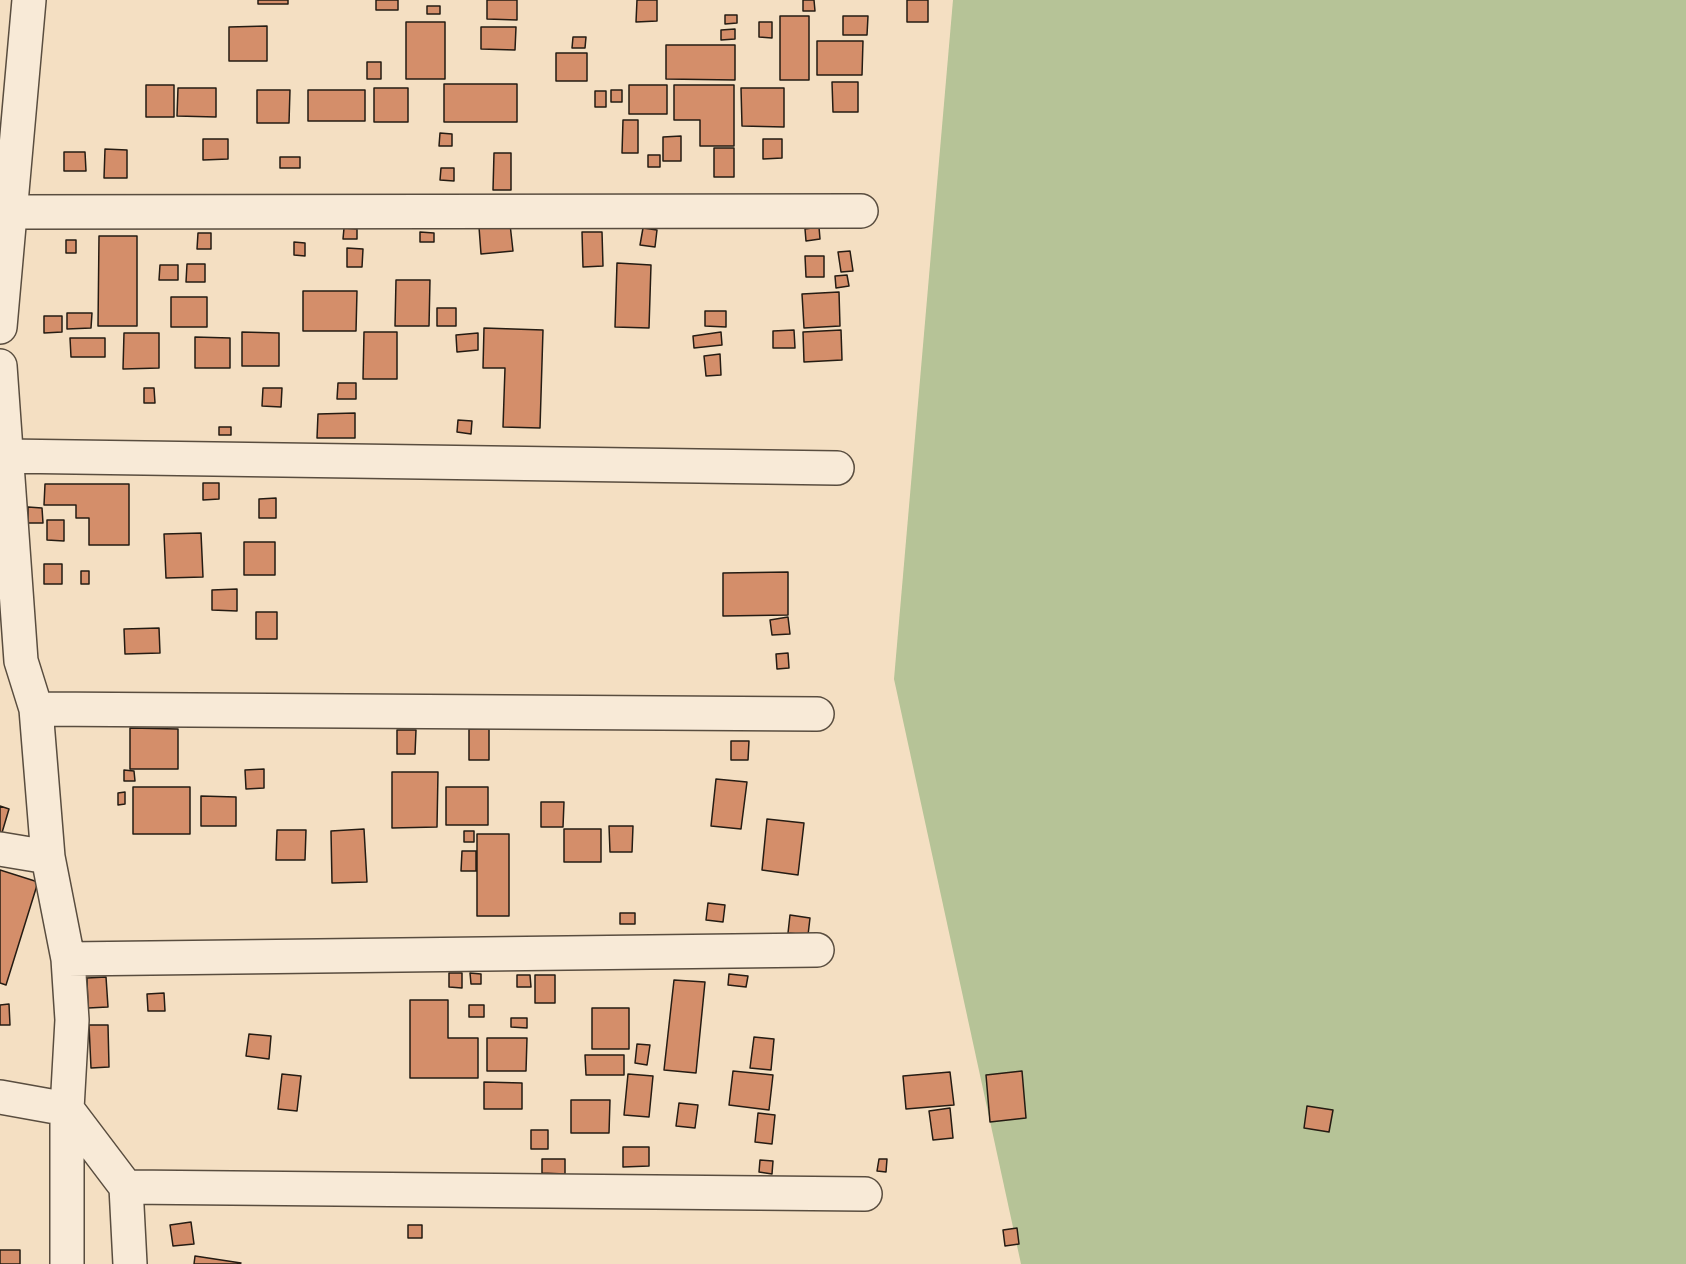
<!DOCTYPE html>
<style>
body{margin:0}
canvas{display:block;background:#f4dfc2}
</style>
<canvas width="1686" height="1264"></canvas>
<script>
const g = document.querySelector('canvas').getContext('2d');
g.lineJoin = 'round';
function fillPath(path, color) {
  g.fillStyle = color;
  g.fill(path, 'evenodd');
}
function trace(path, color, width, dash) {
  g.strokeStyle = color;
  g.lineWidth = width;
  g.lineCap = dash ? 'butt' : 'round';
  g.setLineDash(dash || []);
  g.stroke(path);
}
fillPath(new Path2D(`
 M953,0h733v1264h-665l-127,-585z`), '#b6c397');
const building = new Path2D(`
 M258,0h30v4h-30z
 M376,0h22v10h-22z
 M487,0h30v20l-30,-1z
 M637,0h20v21l-21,1z
 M803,0h11l1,11h-12z
 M907,0h21v22h-21z
 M427,6h13v8h-13z
 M725,15h12v8l-12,1z
 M780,16h29v64h-29z
 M843,16h25l-1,19h-24z
 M406,22h39v57h-39z
 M759,22h13v16l-13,-1z
 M267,26v35h-38v-34z
 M481,27h35l-1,23 -34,-1z
 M735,29v10l-14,1v-10z
 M573,37h13l-1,11h-13z
 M817,41h46l-1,34h-45z
 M666,45h69v35l-69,-1z
 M556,53h31v28h-31z
 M367,62h14v17h-14z
 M832,82h26v30h-25z
 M444,84h73v38h-73z
 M146,85h28v32h-28z
 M629,85h38v29h-38z
 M674,85h60v61h-34v-26h-26z
 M178,88h38v29l-39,-1z
 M374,88h34v34h-34z
 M741,88h43v39l-42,-1z
 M257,90h33l-1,33h-32z
 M308,90h57v31h-57z
 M611,90h11v12h-11z
 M595,91h11v16h-11z
 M623,120h15v33h-16z
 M440,133l12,1v12h-13z
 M681,136v25h-18v-24z
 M203,139h25v20l-25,1z
 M763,139h19v19l-19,1z
 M714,148h20v29h-20z
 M105,149l22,1v28h-23z
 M64,152h21l1,19h-22z
 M494,153h17v37h-18z
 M648,155h12v12h-12z
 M280,157h20v11h-20z
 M441,168h13v13l-14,-1z
 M510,224l3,27 -32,3 -2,-27z
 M819,227l1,12 -14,2 -1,-12z
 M344,228l13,1v10h-14z
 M643,228l14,2 -2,17 -15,-2z
 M420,232l14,1v9h-14z
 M582,232h20l1,34 -20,1z
 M198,233h13v16h-14z
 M99,236h38v90h-39z
 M66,240h10v13h-10z
 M294,242l11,1v13l-11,-1z
 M347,248l16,1 -1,18h-15z
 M850,251l3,20 -12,1 -3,-20z
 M805,256h19v21h-18z
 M617,263l34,2 -2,63 -34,-1z
 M187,264h18v18h-19z
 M160,265h18v15h-19z
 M847,275l2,11 -13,2 -1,-12z
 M396,280h34l-1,46h-34z
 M303,291h54l-1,40h-53z
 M839,292l1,34 -36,2 -2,-34z
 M171,297h36v30h-36z
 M437,308h19v18h-19z
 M705,311h21v16l-21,-1z
 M67,313h25l-1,15 -24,1z
 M44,316h18v16l-18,1z
 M484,328l59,2 -3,98 -37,-1 2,-59h-22z
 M794,330l1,18h-22v-17z
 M841,330l1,30 -38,2 -1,-30z
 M242,332l37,1v33h-37z
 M364,332h33v47h-34z
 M721,332l1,13 -28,3 -1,-12z
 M124,333h35v35l-36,1z
 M478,333v17l-21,2 -1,-17z
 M195,337l35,1v30h-35z
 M70,338h35v19h-34z
 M720,354l1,21 -15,1 -2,-20z
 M338,383h18v16h-19z
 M144,388h10l1,15h-11z
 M263,388h19l-1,19 -19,-1z
 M355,413v25h-38l1,-24z
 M458,420l14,1 -1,13 -14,-2z
 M219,427h12v8h-12z
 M203,483h16v16l-16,1z
 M45,484h84v61h-40v-27h-13v-13h-32z
 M276,498v20h-17v-19z
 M28,507l14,1 1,15h-15z
 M47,520h17v21l-17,-1z
 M201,533l2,44 -37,1 -2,-44z
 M244,542h31v33h-31z
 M44,564h18v20h-18z
 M81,571h8v13h-8z
 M788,572v43l-65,1v-43z
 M237,589v22l-25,-1v-20z
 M256,612h21v27h-21z
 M788,617l2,17 -18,1 -2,-15z
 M159,628l1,25 -35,1 -1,-25z
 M788,653l1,15 -12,1 -1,-15z
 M130,728l48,1v40h-48z
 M469,729h20v31h-20z
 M397,730h19l-1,24h-18z
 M731,741h18l-1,19h-17z
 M264,769v19l-18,1 -1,-19z
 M124,770l10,1 1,10h-11z
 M392,772h46l-1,55 -45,1z
 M716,779l31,3 -6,47 -30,-3z
 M133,787h57v47h-57z
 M446,787h42v38h-42z
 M125,792v12l-7,1v-12z
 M201,796l35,1v29h-35z
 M541,802h23l-1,25h-22z
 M0,806l9,3 -8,27h-1z
 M767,819l37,4 -6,52 -36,-5z
 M609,826h24l-1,26h-22z
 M364,829l3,53 -35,1 -1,-52z
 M564,829h37v33h-37z
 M277,830h29l-1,30h-29z
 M464,831h10v11h-10z
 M477,834h32v82h-32z
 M462,851h14v20h-15z
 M0,870l38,12 -32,103 -6,-2z
 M708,903l17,2 -2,17 -17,-2z
 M620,913h15v11h-15z
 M790,915l20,3 -2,17 -20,-2z
 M449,973h13v15l-13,-1z
 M470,973l11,1v10h-10z
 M729,974l19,2 -2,11 -18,-2z
 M517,975h13l1,12h-14z
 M535,975h20v28h-20z
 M106,977l2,30 -20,1 -1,-30z
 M674,980l31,2 -9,91 -32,-3z
 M164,993l1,18h-17l-1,-17z
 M410,1000h38v38h30v40h-68z
 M9,1004l1,21h-10v-20z
 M469,1005h15v12h-15z
 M592,1008h37v41h-37z
 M511,1018h16v10l-16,-1z
 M89,1025h19l1,42 -18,1z
 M249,1034l22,2 -2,23 -23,-3z
 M754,1037l20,2 -3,31 -21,-2z
 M487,1038h40l-1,33h-39z
 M637,1044l13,1 -3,20 -12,-2z
 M585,1055h39v20h-38z
 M733,1071l40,4 -4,35 -40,-5z
 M1022,1071l4,47 -36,4 -4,-47z
 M950,1072l4,33 -48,4 -3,-33z
 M282,1074l19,2 -4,35 -19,-2z
 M628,1074l25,2 -4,41 -25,-2z
 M484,1082l38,1v26h-38z
 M571,1100h39l-1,33h-38z
 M679,1103l19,2 -3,23 -19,-2z
 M1307,1106l26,4 -4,22 -25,-4z
 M950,1108l3,30 -20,2 -4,-29z
 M758,1113l17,2 -3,29 -17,-2z
 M531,1130h17v19h-17z
 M623,1147h26v19l-26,1z
 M542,1159h23v15l-23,-1z
 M879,1159h8l-1,13 -9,-1z
 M760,1160l13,1 -1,13 -13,-2z
 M191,1222l3,22 -21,2 -3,-21z
 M408,1225h14v13h-14z
 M1017,1228l2,16 -14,2 -2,-16z
 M0,1250h20v14h-20z
 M195,1256l46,7 -1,1h-46z`);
fillPath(building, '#d48e6a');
trace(building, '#251c13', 1.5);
const street = new Path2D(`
 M10,212l851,-1
 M0,327l29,-327
 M0,366l21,295 15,48 12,148 20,102 4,61 -5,89 59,78 4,77
 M6,456l831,12
 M36,709l781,5
 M0,849l48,8
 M68,959l749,-9
 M0,1097l67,12v155
 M126,1187l739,7`);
trace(street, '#594d3f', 36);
trace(street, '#f8ead7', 33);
</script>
